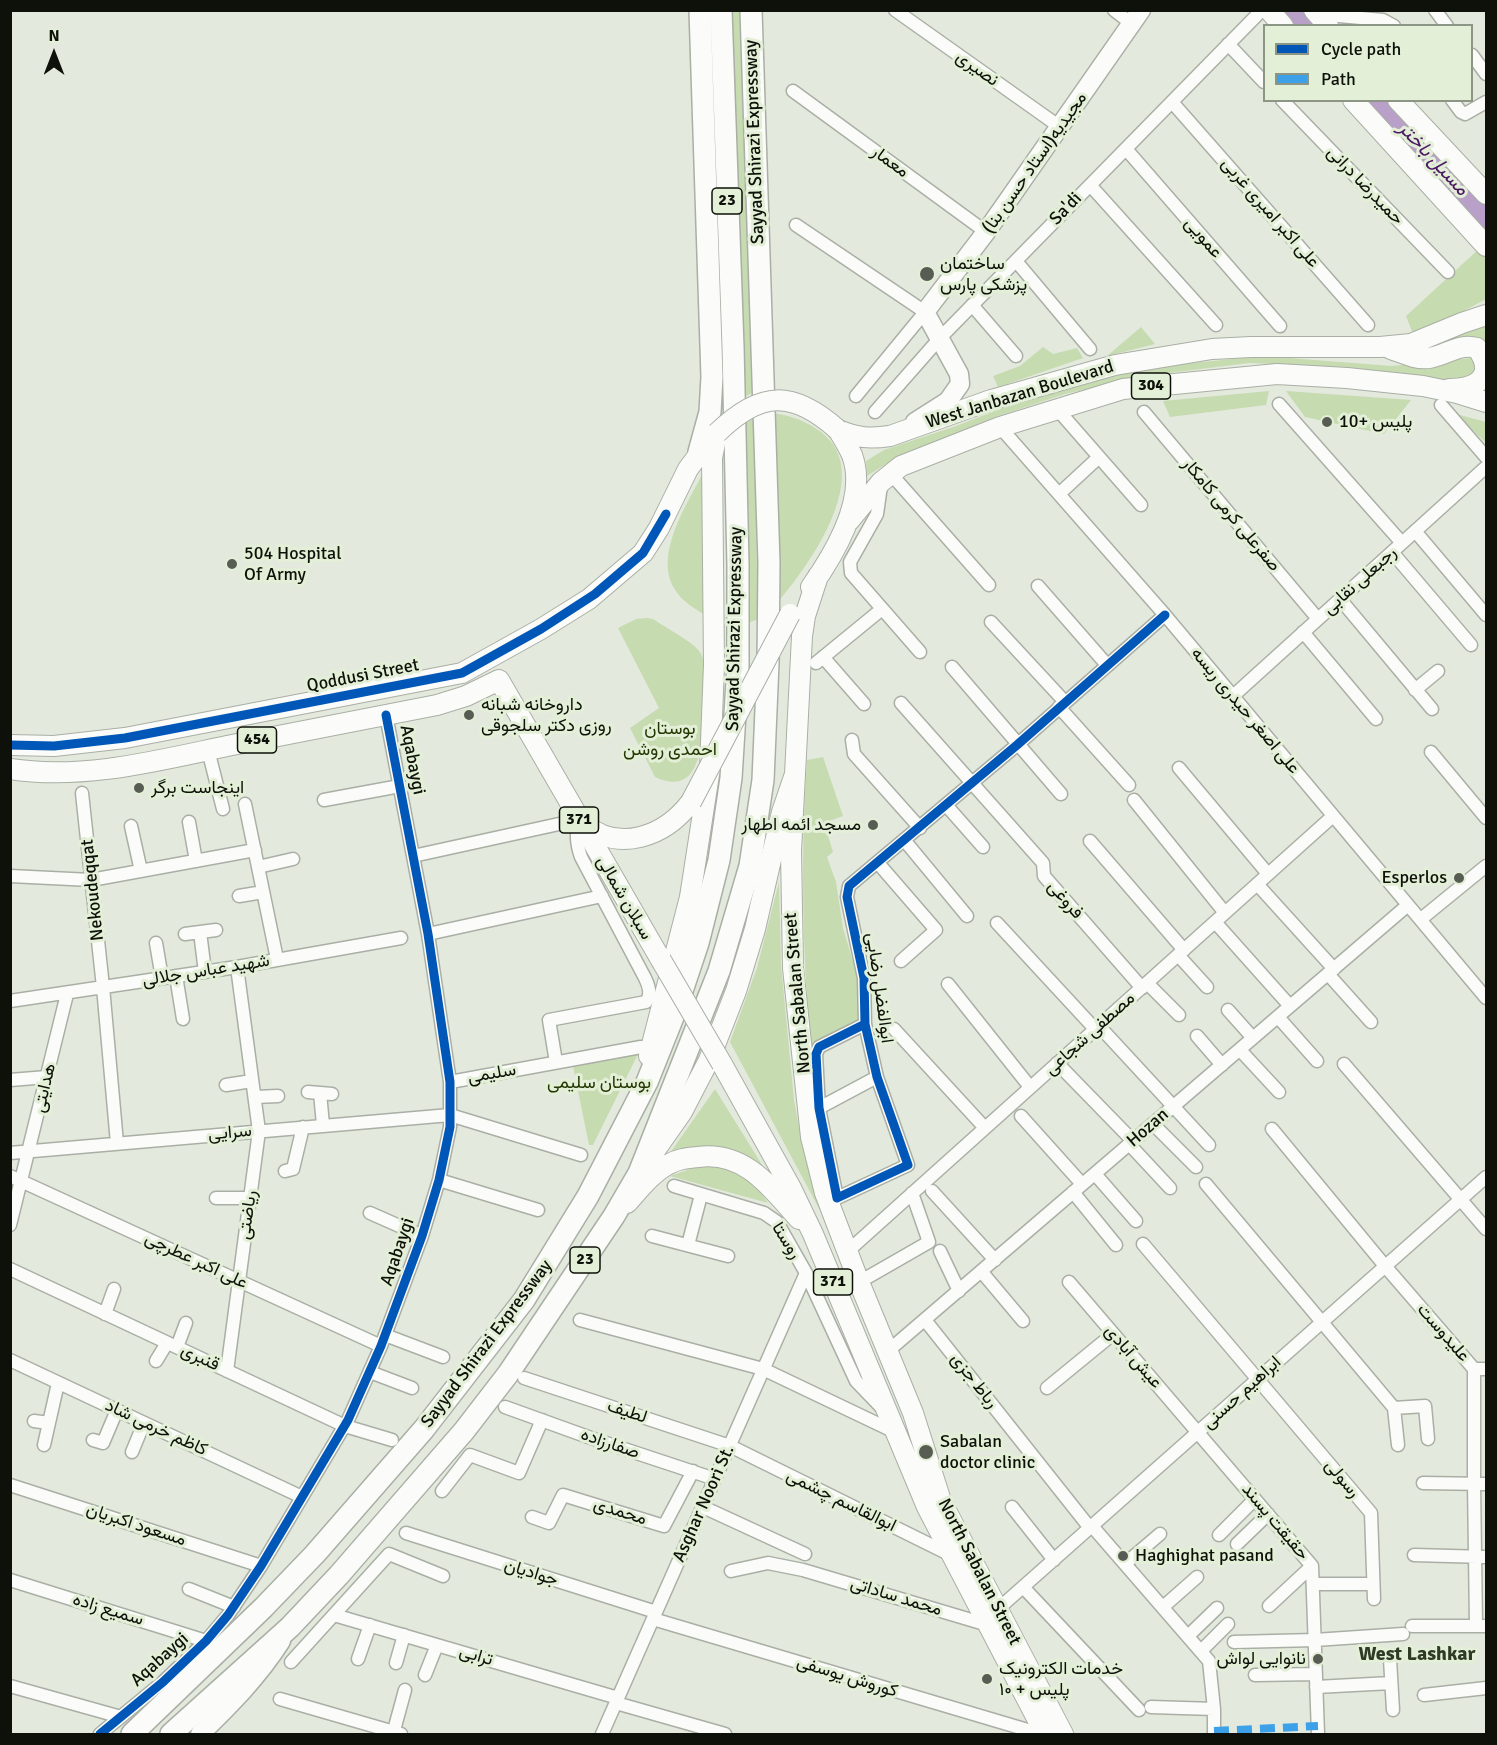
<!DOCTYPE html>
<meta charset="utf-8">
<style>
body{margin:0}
#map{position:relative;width:1497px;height:1745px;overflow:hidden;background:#e3e9dd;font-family:Signika,sans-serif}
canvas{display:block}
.frame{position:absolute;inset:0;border:12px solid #0d1109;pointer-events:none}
.legend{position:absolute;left:1263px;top:24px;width:210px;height:78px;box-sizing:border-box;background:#e3efd7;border:2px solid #8d9685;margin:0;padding:8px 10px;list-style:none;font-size:18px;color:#0d1109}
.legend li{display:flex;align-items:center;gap:12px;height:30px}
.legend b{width:30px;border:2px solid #8d9685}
.north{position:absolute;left:24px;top:24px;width:60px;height:60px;-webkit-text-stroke:4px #e3efd7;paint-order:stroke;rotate:0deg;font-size:16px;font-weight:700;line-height:24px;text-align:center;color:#0d1109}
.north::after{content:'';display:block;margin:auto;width:21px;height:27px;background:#0d1109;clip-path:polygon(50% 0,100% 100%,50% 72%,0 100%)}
</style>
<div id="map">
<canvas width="1497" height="1745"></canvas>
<div class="frame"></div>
<ul class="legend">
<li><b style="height:8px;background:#0057b8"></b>Cycle path</li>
<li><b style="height:8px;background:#3ca1e9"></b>Path</li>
</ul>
<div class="north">N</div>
</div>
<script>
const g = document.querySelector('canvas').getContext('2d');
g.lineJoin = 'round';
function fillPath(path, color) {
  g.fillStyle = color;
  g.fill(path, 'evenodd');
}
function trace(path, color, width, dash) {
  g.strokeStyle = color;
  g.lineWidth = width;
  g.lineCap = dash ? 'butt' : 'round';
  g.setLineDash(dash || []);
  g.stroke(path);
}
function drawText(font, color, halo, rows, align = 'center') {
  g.font = font + ' Signika,Vazirmatn,sans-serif';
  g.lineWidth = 6;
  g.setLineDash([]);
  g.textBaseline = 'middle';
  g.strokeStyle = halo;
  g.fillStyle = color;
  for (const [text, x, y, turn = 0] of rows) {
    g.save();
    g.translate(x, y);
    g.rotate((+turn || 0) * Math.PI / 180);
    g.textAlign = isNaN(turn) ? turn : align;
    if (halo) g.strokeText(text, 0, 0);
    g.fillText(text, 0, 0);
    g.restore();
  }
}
fillPath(new Path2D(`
 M731,11h9l1,13 13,368 -12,6 -5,-241z
 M1481,247l5,10v42l-39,21 -34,14 -7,-18z
 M1486,326v17c-22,-10 -34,-1 -56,5l23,-11z
 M1141,327l14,17 -48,12z
 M1043,347l10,7 24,-6 6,10 -85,29 -5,-11 27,-10z
 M1263,356l129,10 80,-8 2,1 3,17 -28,6 -104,-15 -96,-4 -105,13 -79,18 -70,23 -106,45 -22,14 -1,-15 18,-11 72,-24 88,-34 108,-25z
 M1269,391l-3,14 -96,12 -7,-16z
 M1286,391l125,9 -27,34 -79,-17z
 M772,413c16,2 29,6 43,15 65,39 -4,135 -37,174z
 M1456,414l30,8v21z
 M754,418l4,201 -12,5 -2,-200z
 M703,473l2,142c-11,-7 -22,-13 -29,-24 -24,-34 11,-87 27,-118z
 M647,618l6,1c11,8 43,24 48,35 8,15 3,38 2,55 -1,30 0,90 -48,68l-25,-49 29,-20 -41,-80 18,-9z
 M823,757l20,59 -19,7 9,29 -6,5 9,25 7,46 14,47 4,45 -51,26c-7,-95 -10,-191 -3,-286z
 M779,882l2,83 13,135 7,38 21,76 -92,-172 27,-74z
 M638,1054l-45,91h-4l-16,-79z
 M715,1089l49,79 -13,-7 -86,-1z
 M702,1165c33,1 48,9 66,38l-98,-27z`), '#c6dbb0');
trace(new Path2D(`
 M1296,10l14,16
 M1379,100l107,117`), '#b9a0c8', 22);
const minor = new Path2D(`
 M895,10l165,117
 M1114,10l18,14
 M1435,10l12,16
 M1317,14l66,6 11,6
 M1228,44l36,38
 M1472,55l14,19
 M793,91l193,141
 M1282,100l166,172
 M1452,100l9,12 4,2 21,-12
 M1172,102l196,223
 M1126,149l154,177
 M1090,185l126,140
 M796,225l129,87 -69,84
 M1016,261l74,88
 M972,305l44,51
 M1279,404l123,139
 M1441,405l45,52
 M1058,410l83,95
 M875,412l65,-74 322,-328
 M1144,412l174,207
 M1000,427l165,188 321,383
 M891,474l98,111
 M881,486l-4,28 -27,48 1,11 69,79
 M1059,494l40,-37
 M1415,531l71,84
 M1392,552l79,93
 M1038,586l69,79
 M1340,599l92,110
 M991,622l74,80
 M1303,632l73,87
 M823,657l41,47
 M816,663l66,-54
 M952,667l109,127
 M1415,690l23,-19
 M1233,696l253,-229
 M901,703l142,160 1,13 98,112
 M1059,707l70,78
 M852,740l2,14 66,74
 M208,750l15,59
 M1431,752l55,66
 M1179,768l89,106
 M82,793l21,194 14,156
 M324,800l76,-14
 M1134,800l91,113
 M245,804l32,155
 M946,805l37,42
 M189,822l7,39
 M131,826l10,45
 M905,841l62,75
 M1090,841l94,109
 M413,856l146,-32
 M878,863l58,67 -35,31
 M258,867l35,-8
 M10,876l81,4 164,-30
 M1257,884l77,85
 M239,896l24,-4
 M1421,919l65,-53
 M1215,922l75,84
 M997,923l98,106
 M200,932l5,40
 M185,934l31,-4
 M428,934l174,-38
 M156,943l6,35
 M1178,955l29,32
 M1328,974l43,48
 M176,976l7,43
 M1147,983l32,32
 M948,984l82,103
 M10,1001l227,-34 164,-29
 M1228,1010l25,28
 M1278,1017l39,44
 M865,1024l-46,23 -3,7 3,54 18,90 71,-33 -31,-88 -12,-53 -1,-46 -17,-81 2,-11 168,-141 148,-130
 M1099,1026l110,119
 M894,1029l91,99
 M1197,1036l25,29
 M1240,1050l39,42
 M556,1062l-7,-42 97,-18c6,-7 3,-16 -1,-24l-64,-121c-5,-14 -5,-23 -2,-37
 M1057,1063l76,78
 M1344,1064l142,165
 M10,1080l37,-3
 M450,1082l191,-35
 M226,1085l26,-4
 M308,1092l24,2
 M320,1093l3,32
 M255,1097l23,-1
 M819,1108l58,-31
 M1021,1116l61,68
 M1153,1124l43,43
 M1272,1129l113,137 89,103v114l2,142
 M1129,1144l41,44
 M10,1153l440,-38 131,40
 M285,1171l8,-2 10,-42
 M1095,1174l41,47
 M10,1176l371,170
 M439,1180l99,30
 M1206,1184l188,224 31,-2 3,33
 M674,1186l90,27 13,9 29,51 50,108 26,27
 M932,1191l63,69
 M1073,1192l43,53
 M216,1198h35
 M370,1213l52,23
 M10,1225l57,-231
 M652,1236l76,20
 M1143,1244l228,269 3,86
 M688,1245l13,-50
 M848,1251l485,-435
 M940,1251l19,40
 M10,1269l335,157 47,14
 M981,1271l42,50
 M868,1277l61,-35 -17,-49
 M1069,1282l243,284 6,168
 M105,1314l9,-25
 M580,1320l183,49 132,63
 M925,1320l165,208
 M385,1335l58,22
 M177,1347l9,-24
 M888,1351l520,-446
 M10,1360l292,137
 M156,1361l11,-18
 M1474,1369h12
 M227,1371l32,-240 -22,-164
 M370,1372l42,16
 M524,1378l206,68 221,109
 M1047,1388l66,-54
 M505,1407l86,31 124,41
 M1394,1408l4,37
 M34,1421l15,2
 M93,1440l10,3 14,-33
 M44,1445l14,-62
 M132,1452l12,-29
 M1423,1483l63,1
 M10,1485l251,81
 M442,1491l28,-36 49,18 23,-53
 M703,1507l102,47
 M1012,1507l42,53
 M532,1517l17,6 14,-28 101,31 29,-55
 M1092,1526l117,135 5,48v25
 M406,1533l250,79
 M1219,1535l36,-36
 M1237,1544l31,-30
 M1414,1555l72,2
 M1126,1563l34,-29
 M731,1571l37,-8 35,7 185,55
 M10,1580l196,61
 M1313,1584h60
 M1023,1587l116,123
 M189,1589l45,18
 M1269,1606l43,-40
 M1163,1607l34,-30
 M998,1609l488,-432
 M334,1615l284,83
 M653,1619l388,115
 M1412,1626h74
 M1188,1636l29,-28
 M1234,1642l81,-2 88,-6
 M1201,1651l27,-27
 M358,1659l12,-34
 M1390,1659l3,51
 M291,1662l98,-108 54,22
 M396,1663l8,-28
 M425,1675l12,-30
 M1255,1675l61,-1
 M10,1686l111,31
 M1316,1687l75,-4
 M1424,1695l62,-7
 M280,1699l121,35
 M616,1703l109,31
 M1151,1707l63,2
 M100,1734l63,-52 43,-41 22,-26 33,-49 87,-146 33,-74 41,-110 17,-56 11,-53v-45l-22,-148 -42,-219
 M393,1734l12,-44
 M602,1734l204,-461`);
const secondary = new Path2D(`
 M915,422l33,-21 12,-17 -1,-10 -34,-62 61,-80 155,-222
 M200,1734c30,-29 58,-57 81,-93`);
const primary = new Path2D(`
 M1269,10l14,16
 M1314,10l14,16
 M1353,100l133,146
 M1398,100l88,94
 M1391,349c12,4 25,11 38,9 18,-3 30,-15 48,-10 20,28 0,41 -28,41
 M838,430c19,8 32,9 52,6l101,-36 124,-35 97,-16 39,-2h129l31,-3 51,-21 24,-8
 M849,521l32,-39 20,-16 99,-39 123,-38 154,-15 70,4 76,8 34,7 29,9
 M811,587c24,-34 57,-89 41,-132 -4,-9 -9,-17 -14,-25
 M10,745l44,1 71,-8 337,-65 79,-44 48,-30 54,-46 16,-25 29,-59 21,-28
 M10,769c73,11 146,-8 217,-23 70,-14 140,-27 210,-41l29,-9 33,-16 162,280
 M795,774l-4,77 2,117 18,169 14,56 34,89 54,131 28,88 122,233
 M583,823c36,31 82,13 108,-21
 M649,1056l41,-159 20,-129 4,-103 -2,-207 5,-25
 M722,1064l69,124 22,46 114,273 118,227
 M649,1159l33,-47 27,-52 27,-69 19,-62 27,-117 13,-38 7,-138 3,-20 13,-40
 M627,1203c12,-13 24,-29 40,-38 10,-6 20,-7 31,-8 47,-7 74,32 101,62`);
const trunk = new Path2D(`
 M699,452l11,-40 2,-35 -12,-367
 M132,1734l131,-126 52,-54 109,-125 100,-129 64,-104 59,-114 28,-70 23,-69 21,-83 12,-82 7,-112v-101l-5,-218 -12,-337
 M171,1734l119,-107 49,-52 125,-144 44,-57 106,-158 25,-43 80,-202 31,-105 13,-86 5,-117 1,-100 -18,-553`);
trace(minor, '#aaafa5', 15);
trace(secondary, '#aaafa5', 21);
trace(primary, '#aaafa5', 22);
trace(trunk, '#aaafa5', 24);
trace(minor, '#fbfcfa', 12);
trace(secondary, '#fbfcfa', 18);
trace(primary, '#fbfcfa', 20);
trace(trunk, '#fbfcfa', 21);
const primaryBridge = new Path2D(`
 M717,433c44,-43 76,-43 121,-3
 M691,802l99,-188
 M661,960l61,104`);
trace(primaryBridge, '#aaafa5', 22, []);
trace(primaryBridge, '#fbfcfa', 20);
trace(new Path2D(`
 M1214,1731l104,-5`), '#3ca1e9', 8, [15, 8]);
trace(new Path2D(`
 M10,745l44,1 71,-8 337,-65 79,-44 54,-35 48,-41 23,-39
 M865,1024l-46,23 -3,7 3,54 18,90 71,-33 -31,-88 -12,-53 -1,-46 -17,-81 2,-11 168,-141 148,-130
 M100,1734l63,-52 43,-41 22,-26 33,-49 87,-146 33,-74 41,-110 17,-56 11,-53v-45l-22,-148 -42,-219`), '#0057b8', 9);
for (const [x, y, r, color] of [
 [927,274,8,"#585d53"],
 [1327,422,6,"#585d53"],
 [232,564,6,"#585d53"],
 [469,715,6,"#585d53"],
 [139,788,6,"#585d53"],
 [873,825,6,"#585d53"],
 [1459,878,6,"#585d53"],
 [926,1452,8,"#585d53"],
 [1123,1556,6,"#585d53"],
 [1318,1659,6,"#585d53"],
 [987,1679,6,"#585d53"]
]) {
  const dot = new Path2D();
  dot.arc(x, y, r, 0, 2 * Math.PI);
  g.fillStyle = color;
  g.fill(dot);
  trace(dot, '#e3efd7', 2);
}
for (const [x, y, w] of [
 [727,201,30],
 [1151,386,39],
 [257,740,39],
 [579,820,39],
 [585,1260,30],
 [833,1282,39]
]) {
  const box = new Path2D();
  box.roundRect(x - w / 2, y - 13, w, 26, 4.5);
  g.fillStyle = '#e3efd7';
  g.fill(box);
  trace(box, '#0d1109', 1.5);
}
drawText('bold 16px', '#0d1109', null, [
 ["23",727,201],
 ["304",1151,386],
 ["454",257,740],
 ["371",579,820],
 ["23",585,1260],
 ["371",833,1282]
]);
drawText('18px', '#0d1109', '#e3efd7', [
 ["نصیری",977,69,35],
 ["Sayyad Shirazi Expressway",755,142,-92],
 ["معمار",890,162,36],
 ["مجیدیه(استاد حسن بنا)",1035,163,-55],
 ["حمیدرضا درانی",1365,186,46],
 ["Sa'di",1066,209,-46],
 ["علی اکبر امیری غربی",1270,213,49],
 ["عمویی",1203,238,49],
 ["West Janbazan Boulevard",1020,395,-17],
 ["صفرعلی کرمی کامکار",1231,515,50],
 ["رجبعلی نقابی",1360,581,-42],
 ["Sayyad Shirazi Expressway",735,629,-89],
 ["Qoddusi Street",363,676,-11],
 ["علی اصغر حیدری ریسه",1245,711,50],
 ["Aqabaygi",412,760,79],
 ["Nekoudeqqat",93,890,-96],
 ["سبلان شمالی",624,898,60],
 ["فروغی",1065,900,49],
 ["شهید عباس جلالی",206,971,-9],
 ["ابوالفضل رضایی",879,988,82],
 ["North Sabalan Street",798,993,-95],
 ["مصطفی شجاعی",1090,1034,-42],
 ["سلیمی",492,1074,-10],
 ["هدایتی",45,1088,-77],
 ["Hozan",1148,1128,-41],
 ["سرایی",230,1133,-5],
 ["ریاضتی",248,1215,-82],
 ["روستا",786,1241,58],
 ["Aqabaygi",398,1252,-71],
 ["علی اکبر عطرچی",196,1261,25],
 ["علیدوست",1443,1333,49],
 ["Sayyad Shirazi Expressway",487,1344,-53],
 ["عیش آبادی",1133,1357,49],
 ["قنبری",200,1358,25],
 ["رباط جزی",974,1381,52],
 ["ابراهیم حسنی",1242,1393,-42],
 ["لطیف",627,1412,18],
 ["کاظم خرمی شاد",156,1428,25],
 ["صفارزاده",610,1444,19],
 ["رسولی",1342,1479,50],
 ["ابوالقاسم چشمی",841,1501,26],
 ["Asghar Noori St.",704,1504,-66],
 ["محمدی",620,1512,17],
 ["حقیقت پسند",1275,1522,50],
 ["مسعود اکبریان",136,1525,18],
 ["North Sabalan Street",979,1572,63],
 ["جوادیان",531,1573,17],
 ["محمد ساداتی",896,1597,17],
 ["سمیع زاده",108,1610,17],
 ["ترابی",476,1656,16],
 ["Aqabaygi",160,1660,-42],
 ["کوروش یوسفی",847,1677,17]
]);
drawText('18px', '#0d1109', '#e3efd7', [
 ["ساختمان",940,264],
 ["پزشکی پارس",940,285],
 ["پلیس +10",1339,422],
 ["504 Hospital",244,554],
 ["Of Army",244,575],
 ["داروخانه شبانه",481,705],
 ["روزی دکتر سلجوقی",481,726],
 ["اینجاست برگر",151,788],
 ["مسجد ائمه اطهار",861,825,"right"],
 ["Esperlos",1447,878,"right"],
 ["Sabalan",940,1442],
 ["doctor clinic",940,1463],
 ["Haghighat pasand",1135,1556],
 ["نانوایی لواش",1306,1659,"right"],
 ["خدمات الکترونیک",999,1669],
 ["پلیس + ۱۰",999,1690]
], 'left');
drawText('18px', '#233703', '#e3efd7', [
 ["بوستان",670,729],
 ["احمدی روشن",670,750],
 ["بوستان سلیمی",599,1083]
]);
drawText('italic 20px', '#4b1864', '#e3efd7', [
 ["مسیل باختر",1433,159,47]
]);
drawText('bold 20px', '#303a26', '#e3efd7', [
 ["West Lashkar",1417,1655]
]);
</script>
